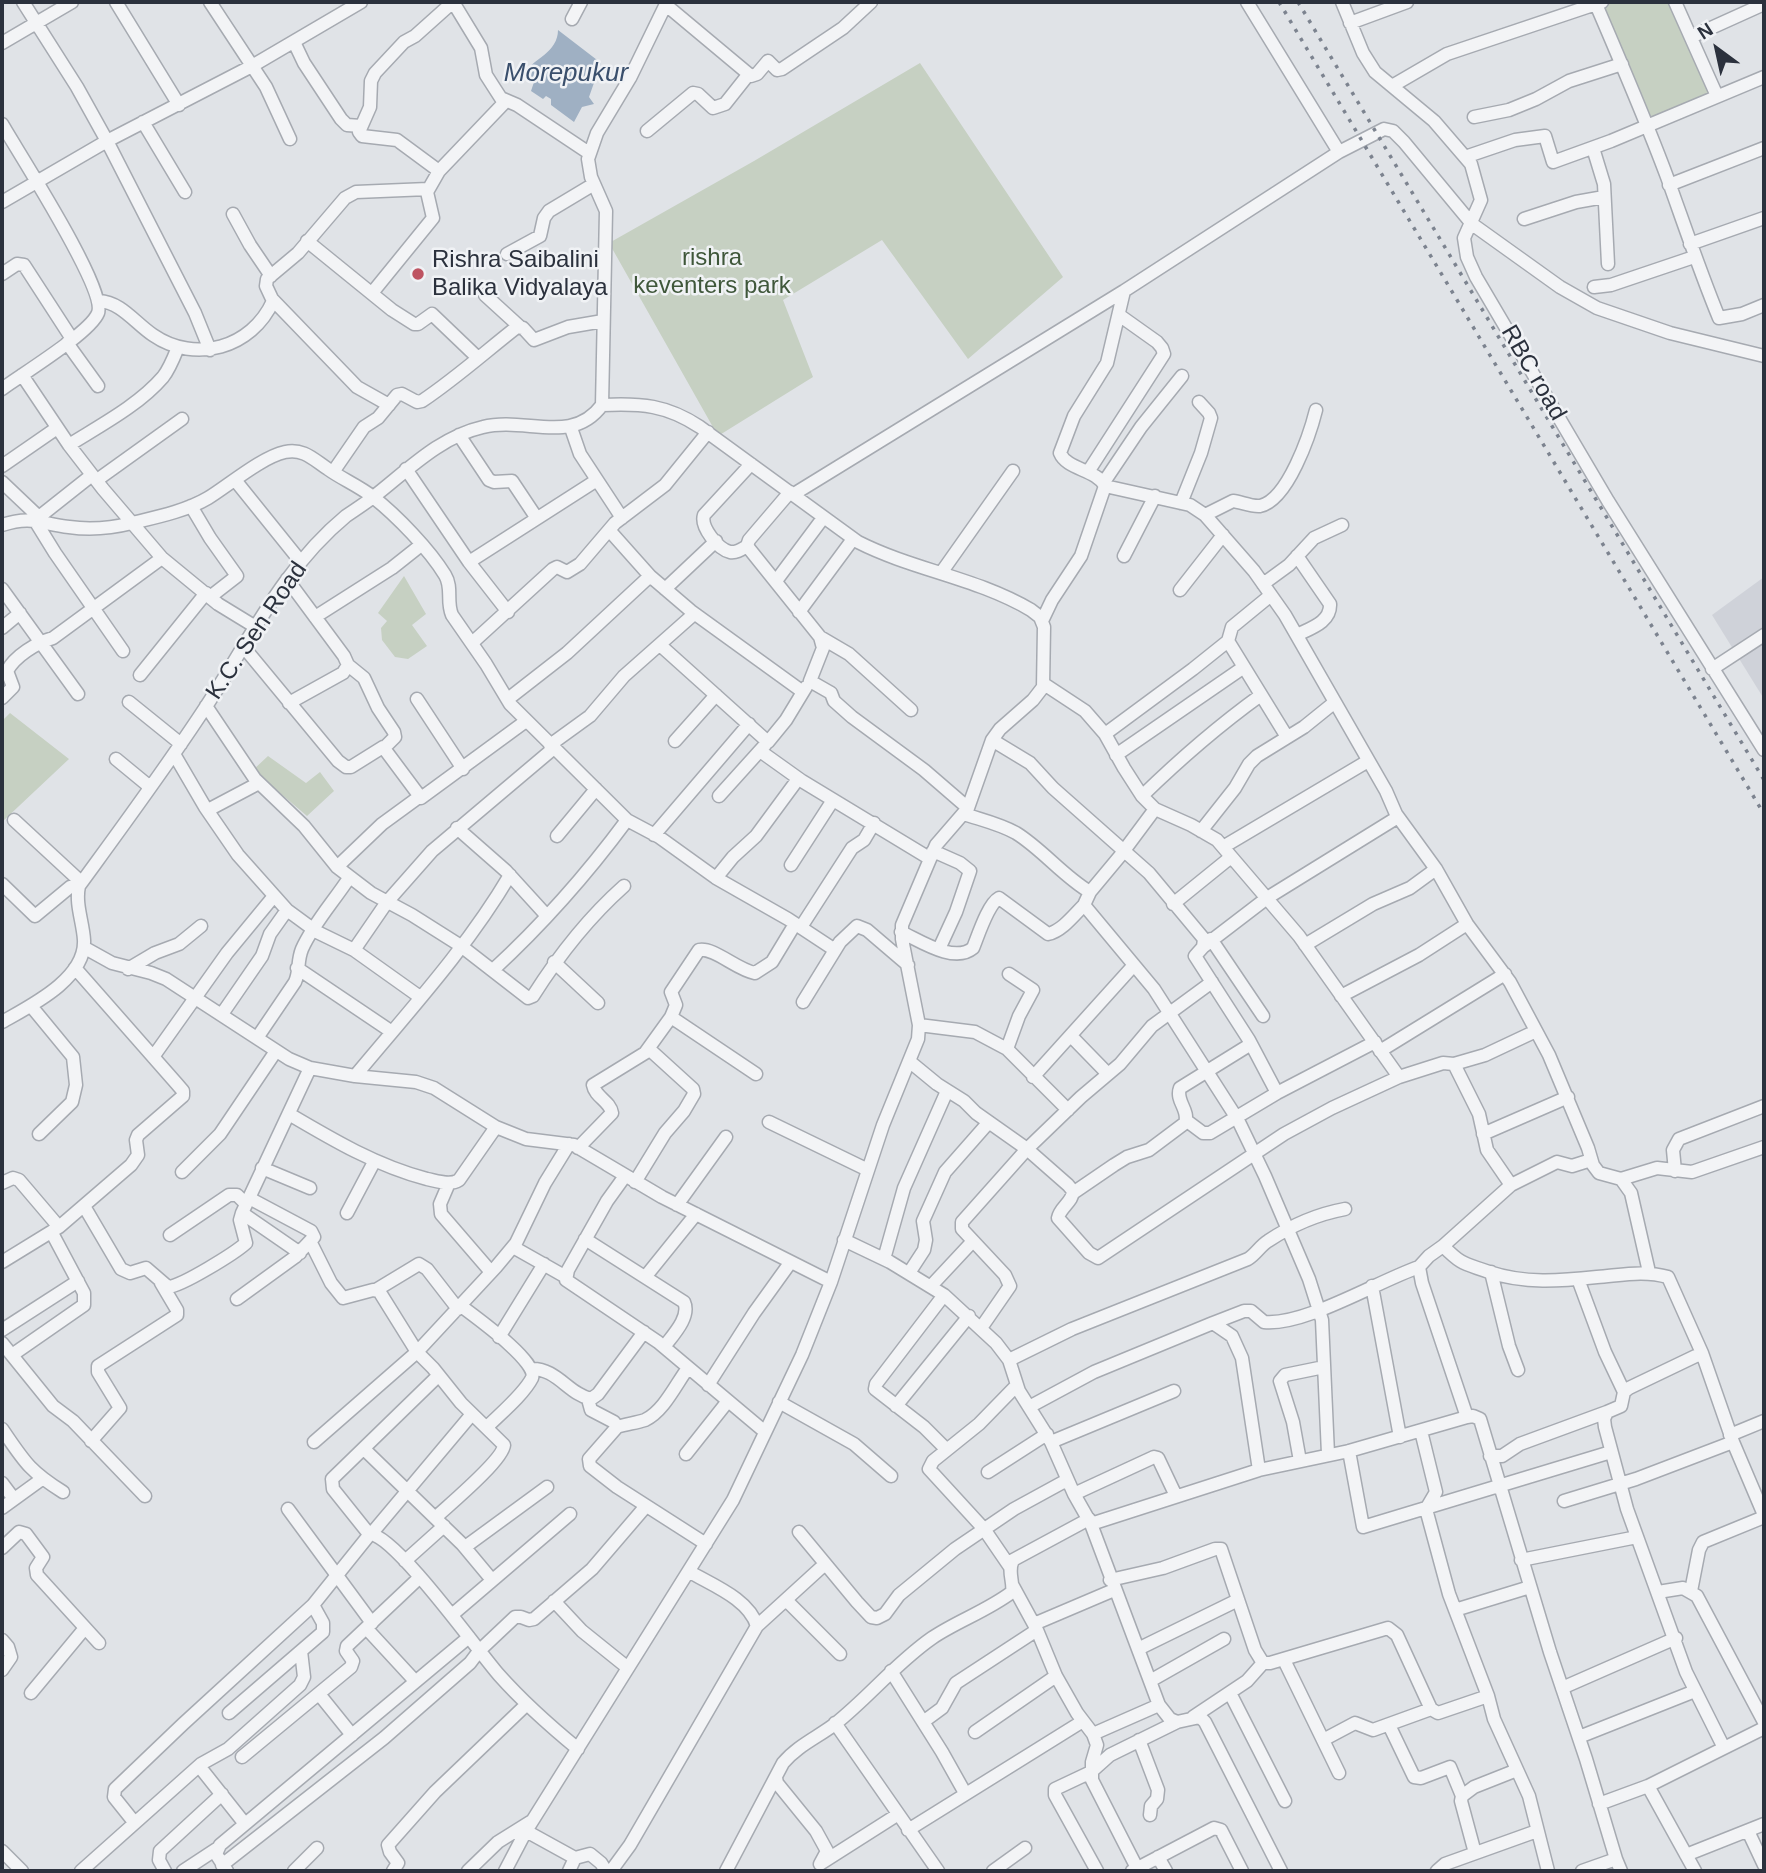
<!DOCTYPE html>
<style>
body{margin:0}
#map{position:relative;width:1766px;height:1873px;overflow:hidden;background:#e0e3e7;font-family:Arial,sans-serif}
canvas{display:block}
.frame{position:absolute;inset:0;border:4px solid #2b313d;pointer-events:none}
.north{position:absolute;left:1682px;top:14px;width:70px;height:70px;-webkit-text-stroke:5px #f0f2f5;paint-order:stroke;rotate:327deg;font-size:19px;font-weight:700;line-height:28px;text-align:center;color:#2b313d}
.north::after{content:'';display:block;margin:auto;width:24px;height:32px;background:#2b313d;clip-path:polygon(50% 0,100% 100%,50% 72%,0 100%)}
</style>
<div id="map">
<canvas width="1766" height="1873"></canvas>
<div class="frame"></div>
<div class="north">N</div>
</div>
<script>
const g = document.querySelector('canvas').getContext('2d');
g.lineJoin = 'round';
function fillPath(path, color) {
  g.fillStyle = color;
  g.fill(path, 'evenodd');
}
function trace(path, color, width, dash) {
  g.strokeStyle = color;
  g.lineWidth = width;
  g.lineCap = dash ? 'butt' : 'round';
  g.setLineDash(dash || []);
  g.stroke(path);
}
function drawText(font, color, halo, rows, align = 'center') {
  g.font = font + ' Arial,sans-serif';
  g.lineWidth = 5;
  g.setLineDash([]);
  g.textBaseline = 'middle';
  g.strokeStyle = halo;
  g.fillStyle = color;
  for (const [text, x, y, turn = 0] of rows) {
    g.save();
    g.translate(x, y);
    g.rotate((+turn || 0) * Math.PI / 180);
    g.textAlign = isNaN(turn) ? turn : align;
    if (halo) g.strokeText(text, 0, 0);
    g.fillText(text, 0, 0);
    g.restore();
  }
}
fillPath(new Path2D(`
 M1764,577v122l-52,-84z`), '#cfd2d9');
fillPath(new Path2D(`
 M1604,2h71l42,94 -71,29 -49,-120z
 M920,63l143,214 -95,82 -86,-119 -99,60 30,77 -95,59 -109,-193 145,-82z
 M404,576l22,38 -14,11 15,21 -19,13 -13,-2 -13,-17 -1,-12 6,-7 -9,-8z
 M10,713l59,46 -67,63v-101z
 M268,756l38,27 14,-11 14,19 -27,25 -54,-46z`), '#c6d0c2');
fillPath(new Path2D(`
 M558,30l43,33 -12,34 5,7 -12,3 -8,15 -23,-17v-6l-5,-3 -3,3 -12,-8 3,-9 -12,-8c12,-15 36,-22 36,-44z`), '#9fb0c3');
const minor = new Path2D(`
 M23,2l54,85 30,54 88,172 15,37
 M116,2l63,103
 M210,2l56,85 24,52
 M1247,2l92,150
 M1342,2l21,51 12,19 59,49 37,43 10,36 -17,38 3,19 9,20 132,224 156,249
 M1595,2c25,58 50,116 72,175 17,47 33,95 52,141l23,-4 22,-9
 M1675,2l42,94
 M666,5l85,71 6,-2 11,-13 9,9 5,-1 61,-41 28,-26
 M572,19l9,-17
 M1350,23l57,-21
 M1691,37l73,-33
 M294,42l10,21 37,56 6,6 14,1
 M2,43l70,-41
 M1392,86l55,-32 155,-52
 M503,99l14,6 72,48
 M1474,117l35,-7 27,-11 33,-18 53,-17
 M143,122l42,70
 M2,124c16,28 105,165 96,189 -8,20 -76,61 -96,76
 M647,131l46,-38 5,1 15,14 12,-4 23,-29
 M1593,148l11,36 4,80
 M1465,157l50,-17 30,-4 8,26 58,-21 153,-64
 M1669,185l95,-37
 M2,202l105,-61 145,-75 109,-64
 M233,214l17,31 21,31
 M1524,219l52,-17 28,-5
 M307,241l85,69 22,14h4l14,-10 46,44
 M1690,244l74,-26
 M507,254l33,-18 4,-18 5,-7 45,-27
 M2,274l15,-10 7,1 48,74
 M1594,287l17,-2 83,-28
 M372,293l61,-75 -6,-26 12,-21 65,-68 -18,-28 -5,-27 -28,-46 -38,34 -11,6 -29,31 -4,8 -1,26 -11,25 3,4 35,4 42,31
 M485,295l34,31
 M273,300l84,87 32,18
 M99,301c22,1 36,22 54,34 42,29 99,13 120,-34l-7,-15 1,-7 31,-26 47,-55 11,-6 72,-3
 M67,343l31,43
 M22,375l47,70 34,44 59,69 56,46 36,22
 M571,428l9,26 42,64
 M459,435l30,45 5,2 18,-1 24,36
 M69,445c32,-20 70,-40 94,-68 7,-9 11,-20 15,-30
 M2,466l55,-38
 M406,469l63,93 39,50
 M333,472l31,-45 14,-9 19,-23 5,-1 15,8 5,-1c33,-22 63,-49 95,-74l6,1 11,12 34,-13 35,-6
 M1088,472l76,-118 -2,-6 -5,-6 -38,-27
 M97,480l85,-61
 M235,480l66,82
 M2,482l40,38
 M1104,482l37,-55 41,-51
 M1105,486l85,19 15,10 49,56 31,44 101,176 10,23 40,55 31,55 43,58 39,73 39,93 5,17 6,8 22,6 10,14 18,79
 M790,492l-41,48 -2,6 73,91 3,11 -13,33 21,12 3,8 18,16 72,53 44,38
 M794,494l330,-203 215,-139 45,-23 9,2 11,11 68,82 88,63 37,21 73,25 94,23
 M1181,503l20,-50 10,-35 -2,-5 -10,-11
 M191,506l19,32 27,38 -27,21
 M1205,515l28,-14c8,1 19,6 27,5 28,-6 50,-72 56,-96
 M39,517l53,-42
 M34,519l21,34 68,98
 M2,525c30,-10 39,-1 67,2 21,3 43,1 63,-4 25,-6 54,-12 76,-25 21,-13 54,-41 77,-46 19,-4 29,8 43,17 14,10 31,17 45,28 24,19 56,52 72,78 8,13 1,26 7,40l34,49 24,40 117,116 32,17 57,41 72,41 47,31
 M609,530l41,46 41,35 112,81
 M747,546c-5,3 -10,7 -17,6 -12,-3 -30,-25 -26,-37l47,-51
 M1124,556l31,-60
 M1297,556l33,48c1,18 -19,24 -33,31
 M469,562l128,-82
 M941,573l72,-102
 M287,579l57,77 4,9 -5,8 -54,30
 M776,581l47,-63
 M1263,584l26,-19 25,-27 28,-13
 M2,589l76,105
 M665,589l51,-48
 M1180,590l43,-55
 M1271,595l-39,32 -4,14 59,96
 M799,612l54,-73
 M315,617l77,-49 29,-23
 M1042,621l10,-21 29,-44 24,-70c-9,-17 -38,-16 -45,-33l14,-37 33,-53 17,-72
 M2,628l18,-15
 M820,637l29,17 62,56
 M472,643l81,-74 4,-2 10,5 13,-8 35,-41 50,-38 43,-53
 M242,645l96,116 8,6h5l32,-20 38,51 105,-77
 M660,645l108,97 18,-22 20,-33
 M348,665l16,13 14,30 16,24 1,5 -10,10
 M1712,669l52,-34
 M140,675l66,-82
 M1044,684l41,27 20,23 19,34 18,28 13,13 -35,47 -30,36 -6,13 70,84 84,131 27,56 44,103 13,41 6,134
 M2,698l11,-11 -6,-16c8,-15 29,-28 46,-33l109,-80
 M417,699l46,70
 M508,699l59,-46 83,-77
 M129,702l52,42
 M206,706l49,73 49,47 33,41 34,26 41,22 49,31 67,52 5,-2c26,-41 55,-78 91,-110
 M1105,734l88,-65 35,-28
 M992,740l38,23 23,25 96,85 55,66 -1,8 -8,9 54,84 28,53
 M675,741l41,-46
 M550,745l40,-29 34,-40 70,-62
 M760,751l42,30 127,77
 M174,754l31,53 33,48 49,55 30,22 37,18 66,47
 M1116,755l128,-88
 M116,759l34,28
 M719,796l46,-51
 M1142,796c38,-37 76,-70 119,-101
 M1155,809l36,16 26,15 82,96 100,141 44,-14 11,1 25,50 8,36 24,35
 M208,810l51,-27
 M964,814c18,6 36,10 52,19 26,16 48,44 74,59
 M14,820l67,62
 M457,828l49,43 41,45
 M1201,831l34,-43 14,-24 8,-8 47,-29 31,-25
 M654,835l95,-111
 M557,836l39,-47
 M1223,847l145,-86
 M933,851l27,12 10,8 -14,41 -17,37
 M791,865l42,-65
 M337,867l45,-43 37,-27
 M716,878l17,-21 23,-21 42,-57
 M2,884l33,32 35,-29 9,-1
 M1173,904l58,-47
 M801,927l51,-79 12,-8 10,-17
 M901,932c18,8 53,32 72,16 5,-12 15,-44 26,-50l49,36c14,-3 26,-19 36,-29
 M1211,939l52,77
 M1305,945l68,-41 37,-16 26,-19
 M1203,947l64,-49 131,-81
 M85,948l27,15 39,10 15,6 123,80 21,9 45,8 61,6 18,6 62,39 30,12 48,6 88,52 169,85
 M354,950l33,-48 45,-51 122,-103
 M554,962l44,41
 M297,968l95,64
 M128,969l27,-16 24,-9 22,-18
 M493,970c50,-46 94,-96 134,-150
 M1009,974l24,16 -14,26 -12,33 61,61
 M1341,996l78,-41 48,-31
 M803,1002l37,-60 17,-16 10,4 41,35
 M31,1006l42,51 3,28 -4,17 -33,32
 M222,1014l40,-58 8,-22 17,-24
 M671,1017l5,-12 -5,-13 28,-42c15,-3 38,20 56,23l17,-11 23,-38
 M2,1022c28,-16 84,-43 82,-82 -1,-18 -9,-36 -5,-54 43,-59 86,-117 126,-178 44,-67 78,-140 141,-192 9,-6 18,-12 26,-18 35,-27 67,-61 111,-71 42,-11 89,19 119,-22l4,-194 -15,-34 -3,-18 9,-26 33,-55 37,-76
 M919,1025l56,7 32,17
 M1071,1036l37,38
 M257,1038l38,-56c5,-11 2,-21 7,-33 11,-25 32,-48 47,-71
 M1380,1051l125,-77
 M153,1057l74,-104 47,-57
 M909,1061l28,23 27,17 12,12 51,36 41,36 5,6c0,11 -13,16 -15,27l31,35 9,5 186,-124 48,-26 67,-31
 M1454,1064l31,-9 51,-24
 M355,1076c54,-65 112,-128 155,-201
 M1033,1077l101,-112
 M289,1114c44,26 88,52 138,65 10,2 23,7 32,1l37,-53
 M1187,1121l16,12h7l67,-40 98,-51
 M769,1122l99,48
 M1483,1134l85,-37
 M578,1148l34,-35c-2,-12 -17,-16 -19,-28l52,-32 26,-36 85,57
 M262,1168l48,20
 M1675,1171l-2,-21 6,-11 85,-33
 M182,1172l38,-38 56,-83
 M625,1176l-18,25 -39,69 -2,10 92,62 106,89
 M1621,1179l36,-11 35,4 72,-25
 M635,1182l30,-49 19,-22 10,-17 -1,-5 -44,-40
 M2,1183l11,-5 6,2 40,47
 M449,1183l-9,21 1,10 50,58
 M1073,1193l41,-28 13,-8 22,-7 36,-27c5,-13 -10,-22 -5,-35l71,-44
 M677,1205l49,-68
 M84,1206l37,63 9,4 16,-5 22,19c14,-1 67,-34 78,-44l-6,-23 2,-7 68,-145
 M242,1213l58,40
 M347,1213l27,-51
 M170,1235l59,-40h8l9,9
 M585,1239l99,63c7,15 -12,34 -20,45
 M844,1240l46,22 54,33 52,48 13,17 10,31 32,51 23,52 17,30 168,-54 90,-19 118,-34
 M311,1243l20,40 12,15 30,-8 6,1 38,61 16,16 28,35 43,42c-1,15 -55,60 -69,73
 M1443,1246l68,-61 46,-23 15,4 19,-6
 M513,1247l53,30
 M884,1259l20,-71 43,-97
 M2,1262l57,-35 72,-62 7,-10 -2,-15 2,-5 45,-39v-5l-6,-7 -102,-116
 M1491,1272l18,74 9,24
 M909,1273l15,-23 2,-10 -3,-19 22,-49 44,-50
 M646,1276l50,-62
 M1578,1279l27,73 19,40
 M931,1286l42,-45
 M1372,1286l28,151
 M376,1290l43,-26 8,5 31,40
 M944,1295l-68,89 -1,5 49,38 22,22
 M237,1299l58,-42 19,-20 -3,-6 -62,-33
 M461,1306c13,10 78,56 71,72 -8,16 -32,36 -45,49
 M1213,1323l31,-12h7l13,11c41,4 114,-41 155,-55
 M981,1328l29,-42 -5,-11 -43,-46v-7l65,-73 54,-52 39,-33 32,-38 60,-44
 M2,1330l76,-49
 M499,1337l45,-73
 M2,1343l51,63 20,15 72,75
 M1702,1353l-73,35 -5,4 -3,14 -14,6 -3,7 1,8 22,82 59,163 38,76 40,-20
 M12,1355l72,-50v-12l-32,-60
 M1009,1360l63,-31 176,-70c8,-5 12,-13 20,-18 24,-16 50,-27 77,-32
 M531,1369c26,-1 37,25 60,30l7,-5 46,-62
 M708,1385l46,-72 36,-50
 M588,1399l3,11 23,12 3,5 -28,32 1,7 27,21 89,57
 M779,1402l75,42 37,32
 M896,1406l73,-90
 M1029,1407l65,-35 119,-49 19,13 10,22 17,112
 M617,1427c9,-3 19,-4 28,-7 19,-9 31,-36 43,-52
 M2,1429c22,32 27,42 61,63
 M1421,1431l15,61 -10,17 23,85 39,102 6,23 35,77 19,75
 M1730,1435l34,-14
 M91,1441l29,-33 -22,-36v-6l79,-51v-5l-16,-27
 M314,1442l103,-90 79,-85 20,-24 29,-60 24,-39
 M1051,1442l123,-51
 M364,1449l98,95 30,36
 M1349,1451l14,76 248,-75
 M686,1454l42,-53
 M1490,1456h12l18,-12 87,-32
 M1300,1461l-7,-39 -13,-41 5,-6 39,-8
 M988,1472l59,-38
 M2,1483l12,16
 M1074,1494l80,-37 4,1 18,38
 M1564,1501l72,-22 97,-37
 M2,1508l40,-29
 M288,1509l84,114
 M1091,1524l68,181 11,14 7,3 23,-5 5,5 76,149
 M799,1532l58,70 14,15 6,1 8,-4 14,-19 56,-46 59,-40 53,-29
 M372,1533l100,-119
 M369,1534l-36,-45 -1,-10 106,-103
 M465,1547l82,-60
 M2,1548l17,-16 7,2 17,23 -7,11 1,7 62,68
 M1521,1560l116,-23
 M405,1561l39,-35
 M1010,1567l-26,-38 -55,-60 4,-8 46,-37 38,-39
 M1110,1580l53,-12 52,-19h6l34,101 8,13h7l118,-35 9,7 34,74 7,4 50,-17
 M1013,1586l24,44 19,46 21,37 16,21 4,11 -5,17v18l45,88
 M1691,1591l8,-41 4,-8 61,-25
 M1658,1592l25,-4 14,8 67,126
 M786,1600l54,54
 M554,1601l28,30 46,37
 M1455,1610l75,-23
 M453,1614l117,-100
 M1034,1624l80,-34
 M757,1626l68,-62
 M367,1629l48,52
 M2,1640l6,7 3,10 -9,13
 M1138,1649l100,-49
 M1284,1660l55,113
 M891,1671l51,81 23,41
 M1150,1681l74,-42
 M1562,1688l114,-50
 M31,1693l54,-65
 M1230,1693l55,108
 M319,1694l33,41
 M229,1713l94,-81v-9l-10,-18
 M1193,1717l54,-36 16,-18
 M923,1722l19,-14 14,-25 81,-53
 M835,1723l103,148
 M1389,1725l25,52 7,1 29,-11 12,29
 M975,1732l81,-56
 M1093,1734l66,-29
 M1579,1737l116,-46
 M1139,1740l19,50 -1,9 -6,7 -1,9
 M1323,1740l32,-17 18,7 58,-21
 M242,1757l109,-90 2,-6 -7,-10 1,-5 73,-69
 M199,1766l46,58
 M776,1778l1,5 39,48 11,20 -7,13 77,-49
 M1648,1786l76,-38
 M1599,1804l49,-18 47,85
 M134,1822l-20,-25 1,-8 68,-65 130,-119 57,-71c26,2 108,117 129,141 24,27 51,51 79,74
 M908,1830l175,-109
 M526,1831l49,27 15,-4 11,9 5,8
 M1748,1831l16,34
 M2,1851l20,20
 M1475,1853l-14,-52 1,-5 12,-9 43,-17
 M1686,1855l78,-31
 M1158,1857l8,14
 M1616,1859l-30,-100 -36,-107 -70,-233 -7,-3 -6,1 -45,-134 -3,-16 10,-11 14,-10c20,20 21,17 46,26 36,12 71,9 108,5 25,-2 47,-7 71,0l34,76 31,89 31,73
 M222,1865l162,-127 86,-75 9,-12 36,-34h6l8,3 5,-1 58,-50 54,-63
 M81,1871l120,-107 27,-15 72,-64 4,-8 -3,-26
 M165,1871l-6,-11 1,-9 62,-57
 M183,1871l35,-23
 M227,1871l-11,-17 4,-9 249,-208
 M294,1871l23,-23
 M393,1871l5,-8 -8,-11 -2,-7 47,-53 92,-88
 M468,1871l30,-29 32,-20
 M505,1871l21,-40 207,-331 69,-145 29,-73 52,-157 35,-86 1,-14 -17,-86v-14l34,-80 32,-37 24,-68 8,-11 33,-29 10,-13 1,-60 -4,-10 -9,-7c-54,-32 -118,-40 -173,-68l-158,-115c-33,-22 -59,-24 -98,-22
 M569,1871l6,-13
 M611,1871l19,-26 127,-219c-8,-27 -45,-41 -67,-54
 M726,1871l57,-108c14,-17 35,-26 52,-39 34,-27 61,-61 97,-86 25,-17 55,-27 80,-46 2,-11 -5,-20 1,-32l76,-41
 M993,1871l32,-23
 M1097,1871l-42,-76v-6l36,-17 19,-17 67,-33
 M1132,1871l82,-43 7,2 21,41
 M1437,1871l8,-7 92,-33
 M1582,1871l34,-12 5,12`);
trace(minor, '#a6aab1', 15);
trace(minor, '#f3f4f6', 12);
trace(new Path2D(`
 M1279,2l485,812
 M1298,2l466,778`), '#7c838f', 3.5, [3.5, 7]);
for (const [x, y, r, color] of [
 [418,274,7,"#be5462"]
]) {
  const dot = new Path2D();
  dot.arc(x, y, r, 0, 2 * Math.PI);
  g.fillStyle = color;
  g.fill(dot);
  trace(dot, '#f0f2f5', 2.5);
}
drawText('24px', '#3f573a', '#f0f2f5', [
 ["rishra",712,258],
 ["keventers park",712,286]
]);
drawText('24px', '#2b313d', '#f0f2f5', [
 ["Rishra Saibalini",432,260],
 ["Balika Vidyalaya",432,288]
], 'left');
drawText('24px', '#2b313d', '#f0f2f5', [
 ["RBC road",1533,373,60],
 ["K.C. Sen Road",257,631,-56]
]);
drawText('italic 26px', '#3a4f6c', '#f0f2f5', [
 ["Morepukur",566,74]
]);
</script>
